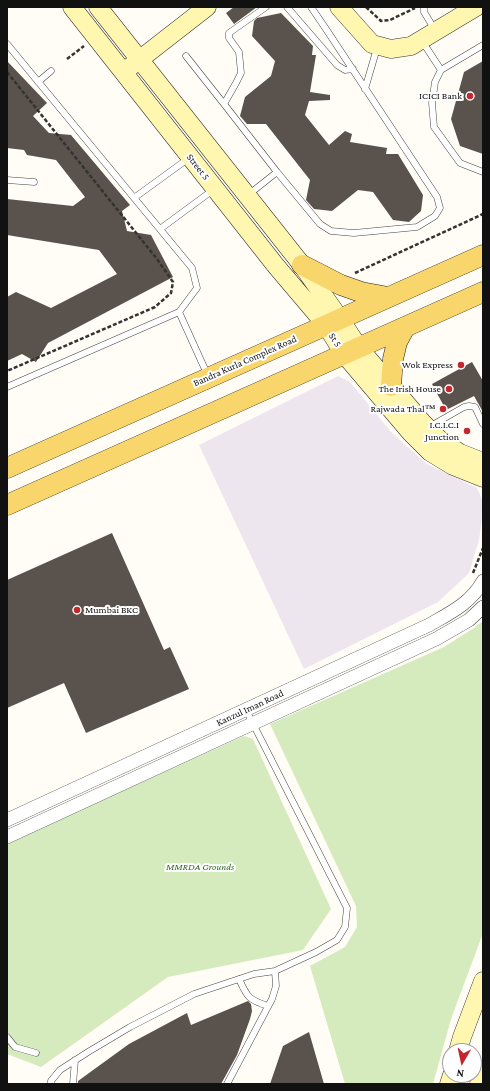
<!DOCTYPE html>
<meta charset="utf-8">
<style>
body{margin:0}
#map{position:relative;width:490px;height:1091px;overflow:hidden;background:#fffdf5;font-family:"Crimson Pro",serif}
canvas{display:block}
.frame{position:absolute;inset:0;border:8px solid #111;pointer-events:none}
.north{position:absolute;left:442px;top:1043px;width:40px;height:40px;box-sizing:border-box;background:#fff;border:1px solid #a0a0a0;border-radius:50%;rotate:189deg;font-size:11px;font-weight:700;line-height:16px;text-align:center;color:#111}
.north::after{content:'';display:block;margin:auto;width:14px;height:18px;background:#c4262e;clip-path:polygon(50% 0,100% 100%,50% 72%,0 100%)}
</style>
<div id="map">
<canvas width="490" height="1091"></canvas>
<div class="frame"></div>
<div class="north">N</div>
</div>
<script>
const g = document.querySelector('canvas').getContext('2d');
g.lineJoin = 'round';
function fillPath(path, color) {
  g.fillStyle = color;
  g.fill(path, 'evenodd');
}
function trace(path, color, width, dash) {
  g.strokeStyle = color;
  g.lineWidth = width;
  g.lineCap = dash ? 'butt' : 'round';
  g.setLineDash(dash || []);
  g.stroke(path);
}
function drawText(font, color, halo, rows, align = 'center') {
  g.font = font + ' "Crimson Pro",serif';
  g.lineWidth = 4;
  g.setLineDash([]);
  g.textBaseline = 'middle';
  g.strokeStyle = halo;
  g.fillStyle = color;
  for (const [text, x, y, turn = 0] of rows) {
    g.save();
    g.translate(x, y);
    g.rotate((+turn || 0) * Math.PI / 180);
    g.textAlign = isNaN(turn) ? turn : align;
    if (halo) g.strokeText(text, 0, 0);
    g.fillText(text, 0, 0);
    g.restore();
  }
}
fillPath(new Path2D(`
 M338,376l12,6 42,51 35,31 50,24 6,14v9l-4,29 -10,33 -31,29 -134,67 -105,-224z`), '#eee6ef');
fillPath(new Path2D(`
 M483,621v312l-32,86 -18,65h-88l-35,-118 35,-19 12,-20 -1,-21 -86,-182 174,-77 30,-19z
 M244,736l9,3 78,170 -28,41 -135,27 -127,90 -34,-13v-211z`), '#d5ebbd');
fillPath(new Path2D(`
 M234,7h23l-23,17 -8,-11z
 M281,13l32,33 -1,9h4l-6,37 20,3v5l-21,1 -4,14 24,30 16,-14 7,3 -2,8 37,6 -1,6h12l25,41 -2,16 -12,11 -16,-2 -20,-28 -15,-2 -26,21 -18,-2 -8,-9 4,-20 -44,-56h-19l-7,-8 5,-19 26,-21 4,-15 -23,-25 2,-15 3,-3z
 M7,61l40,42 -14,13 16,17 22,2 59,70 -8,6 5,20 24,4 22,42 -125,66 -12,19 -14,-8 -15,7v-64l9,-5 35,16 66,-34 -18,-24 -92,-15v-36l66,7 12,-9 -29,-37 -29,-5 -3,-5 -17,-2z
 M483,61v93l-23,-8 -9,-27 13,-47z
 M472,362l11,19v31l-9,-16 -28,14 -14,-26z
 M112,533l52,117 6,-3 19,42 -103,44 -22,-50 -57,25v-128z
 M248,1001l3,3 1,7 -2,8 -13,36 -16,29h-143v-3l51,-37 58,-31 4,12z
 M309,1032l15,52h-54l13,-38z`), '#5a524d');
const lane = new Path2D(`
 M287,7l50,58 8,5 8,-1
 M424,7v5l11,18
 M422,41l19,29
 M7,44l185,224 5,20 -18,24 -172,75
 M483,45l-42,25 -6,12 -3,21 2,24 26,36 23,9
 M186,56l38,48
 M38,82l13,-11
 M365,89l12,-41
 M277,172l43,52 11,7 23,2 63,-6 18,-11 5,-8 -3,-11 -113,-171 -13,-19
 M7,180l27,2
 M248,195l29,-23 -53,-68 12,-21 5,-10 -2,-21 -10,-14v-5l37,-26
 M134,198l55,-40
 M160,229l53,-39
 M179,312l29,64
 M429,427l35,-20 5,-1 6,1 8,17
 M239,979c8,18 10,21 29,27
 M7,1037l8,10 21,6
 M51,1084v-3l9,-11 28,-18 42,-25 64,-33 60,-20 21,-3 41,-19 21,-12 8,-13 2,-19 -101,-198
 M73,1084l2,-24
 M227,1084l45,-85 4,-13 -1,-15`);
const street = new Path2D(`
 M7,820l422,-195c21,-12 42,-22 54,-44
 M7,837l429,-198 33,-19 14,-13`);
const secondary = new Path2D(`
 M72,7l204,259 50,59 18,29 67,79 19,19 23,14 30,12
 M98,7l204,258 38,54 19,29 63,74 18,18 20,13 23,9
 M339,7l33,37 19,5 20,-3 65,-39
 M130,67l77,-60
 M458,1051l4,-14 21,-56
 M449,1084l3,-9
 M479,1084l4,-14`);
const primary = new Path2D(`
 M302,265l39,20 20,7 27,5
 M391,386l2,-27 4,-17 8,-15
 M7,468l476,-213
 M7,505l476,-213`);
trace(lane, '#444', 7);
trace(street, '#444', 14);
trace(secondary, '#333', 19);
trace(primary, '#222', 21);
trace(new Path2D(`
 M366,7l15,14 9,-1 25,-12
 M67,59l17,-13
 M7,72l150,187 16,23 -2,11 -16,14 -148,64
 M355,273l128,-59
 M473,573l10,-25`), '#333', 2.5, [4, 2]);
trace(lane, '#fff', 6);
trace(street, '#fff', 13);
trace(secondary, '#fff6b0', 18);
trace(primary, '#f9d66b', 20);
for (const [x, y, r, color] of [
 [470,96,4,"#c4262e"],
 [461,365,4,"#c4262e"],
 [449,389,4,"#c4262e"],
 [443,409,4,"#c4262e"],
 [467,431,4,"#c4262e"],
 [77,610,4,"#c4262e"]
]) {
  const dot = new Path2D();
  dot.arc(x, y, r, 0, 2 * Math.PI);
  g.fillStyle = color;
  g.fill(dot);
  trace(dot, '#fff', 1.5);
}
drawText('10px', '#111', '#fff', [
 ["ICICI Bank",462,96],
 ["Wok Express",453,365],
 ["The Irish House",441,389],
 ["Rajwada Thal™",435,409],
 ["I.C.I.C.I",459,425],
 ["Junction",459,437],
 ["Mumbai BKC",85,610,"left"]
], 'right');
drawText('10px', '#111', '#fff', [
 ["Street 5",198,167,52],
 ["St 5",335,340,58],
 ["Bandra Kurla Complex Road",245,361,-24],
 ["Kanzul Iman Road",250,708,-25]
]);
drawText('italic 10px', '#2f6b1f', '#fff', [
 ["MMRDA Grounds",200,867]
]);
</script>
